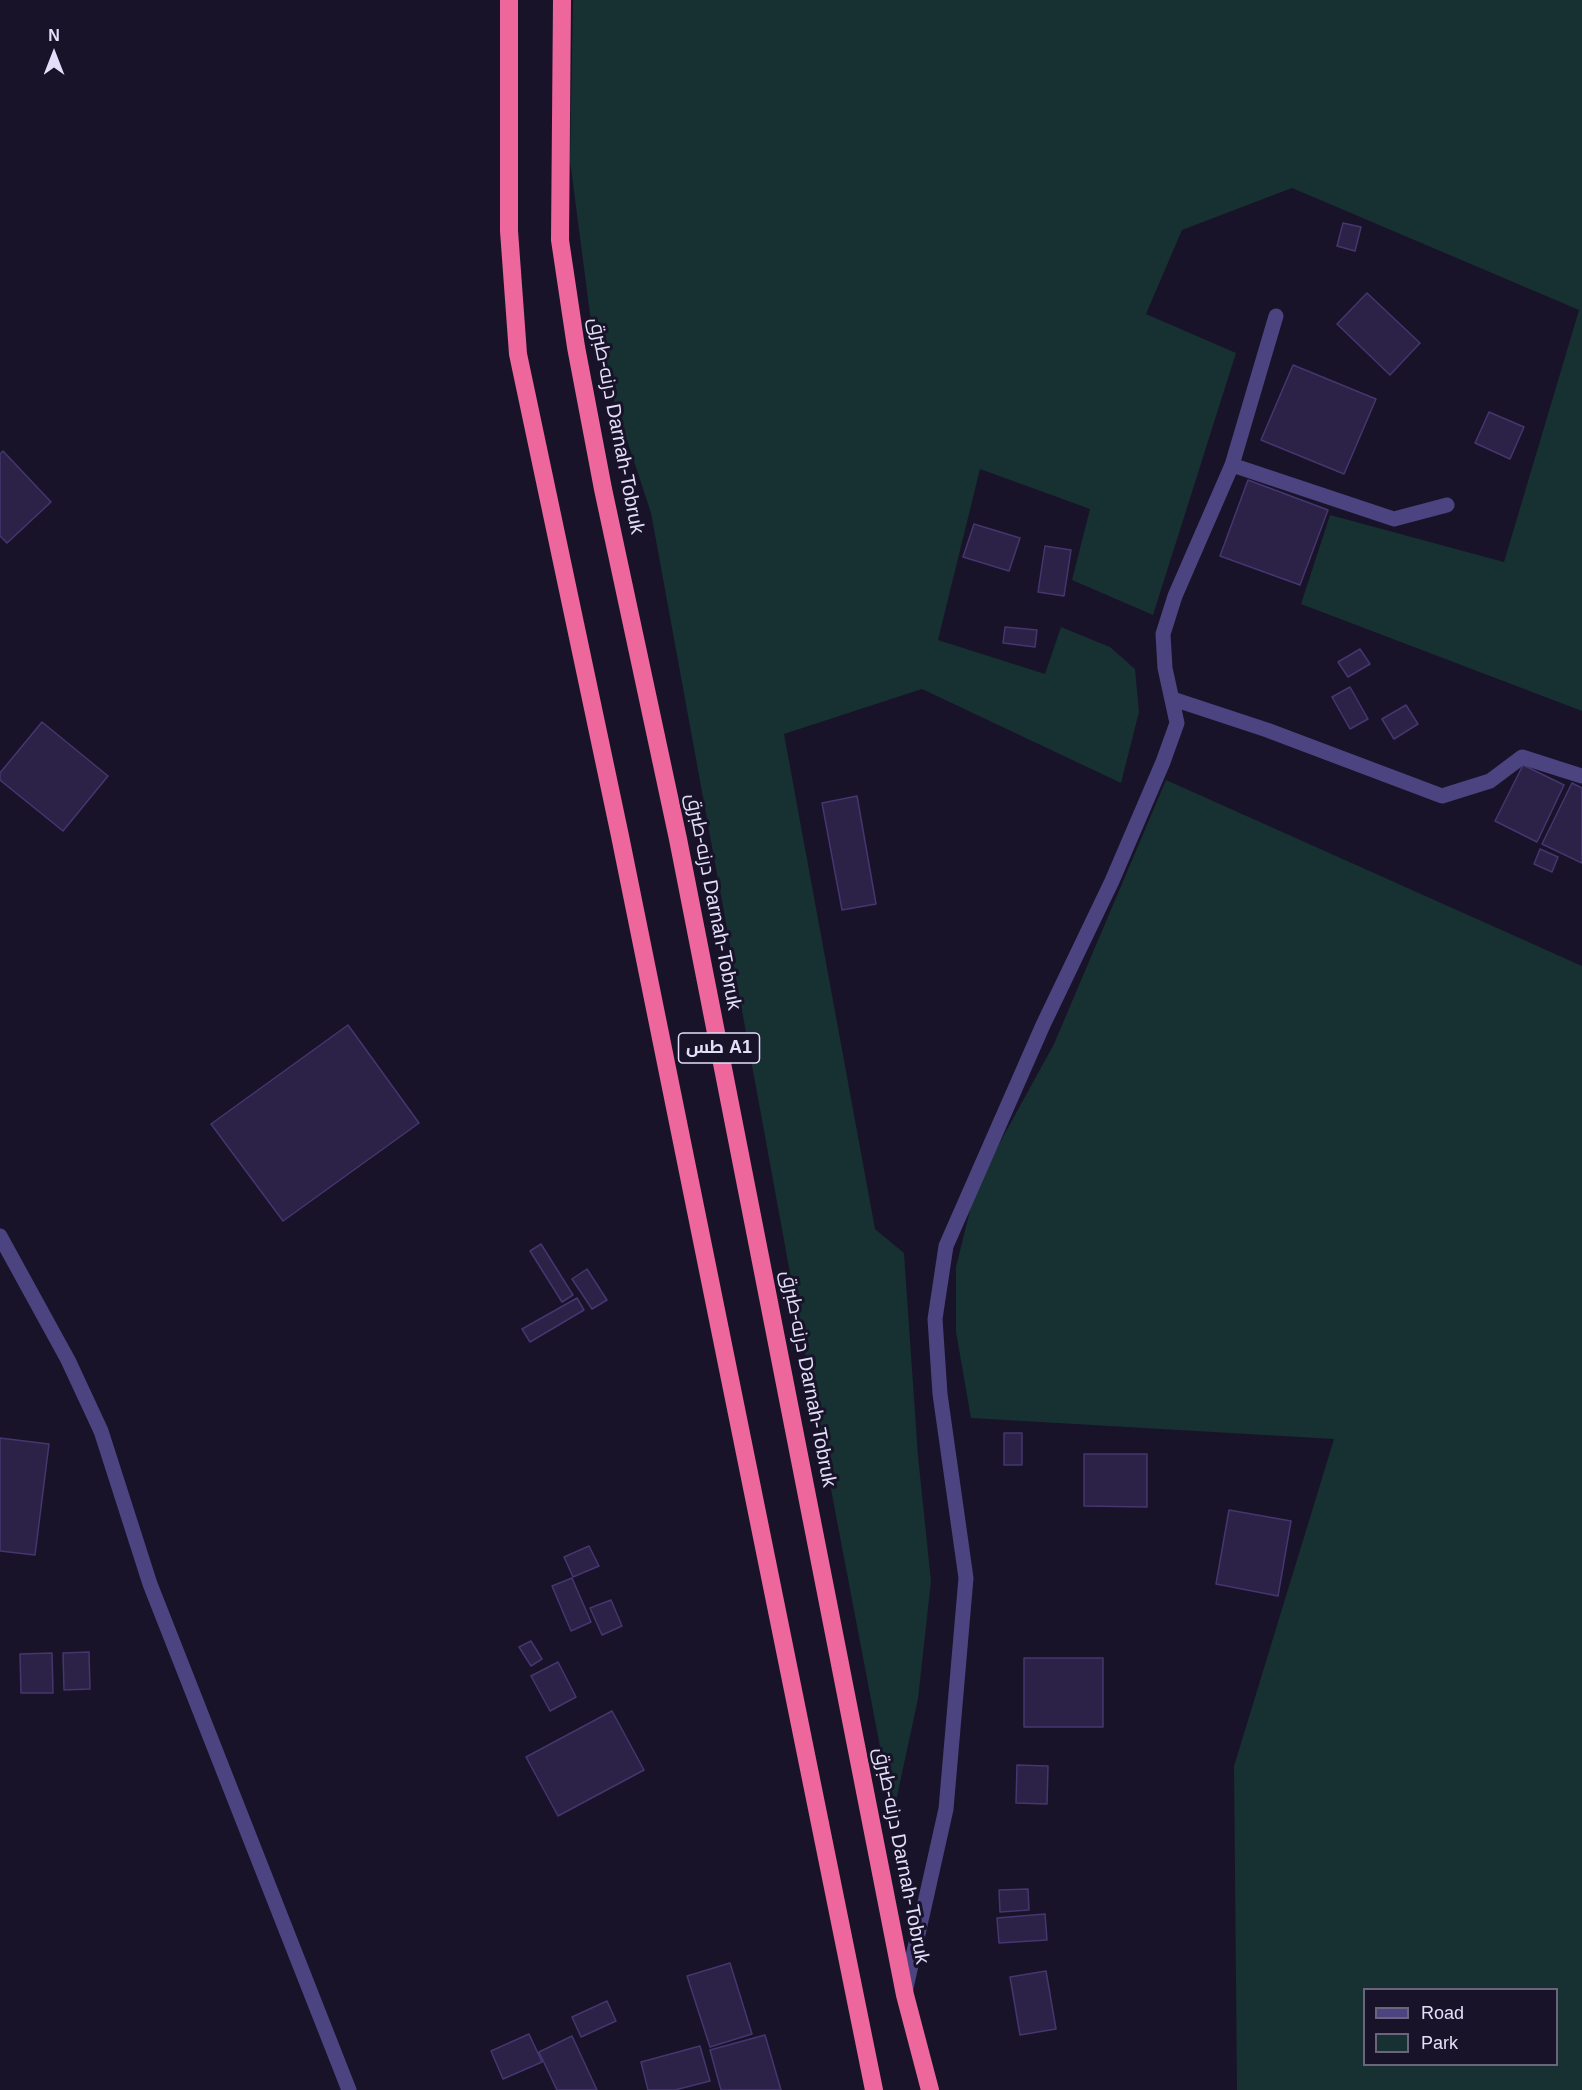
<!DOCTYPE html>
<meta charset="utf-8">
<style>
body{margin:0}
#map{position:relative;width:1582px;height:2090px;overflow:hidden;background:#181328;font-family:Helvetica,sans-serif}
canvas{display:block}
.legend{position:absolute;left:1363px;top:1988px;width:195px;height:78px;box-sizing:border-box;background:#181328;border:2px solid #6a647c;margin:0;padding:8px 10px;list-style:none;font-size:18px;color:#e4defb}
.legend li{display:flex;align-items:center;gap:12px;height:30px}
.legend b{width:30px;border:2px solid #6a647c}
.north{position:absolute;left:24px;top:24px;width:60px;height:60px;-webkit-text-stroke:4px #181328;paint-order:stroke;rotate:0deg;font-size:16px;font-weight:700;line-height:24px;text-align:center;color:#e4defb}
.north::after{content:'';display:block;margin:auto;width:21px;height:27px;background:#e4defb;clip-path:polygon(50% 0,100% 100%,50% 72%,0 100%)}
</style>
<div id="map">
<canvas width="1582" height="2090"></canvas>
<ul class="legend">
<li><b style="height:8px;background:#4b4481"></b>Road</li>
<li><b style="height:16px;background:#173031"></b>Park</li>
</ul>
<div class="north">N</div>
</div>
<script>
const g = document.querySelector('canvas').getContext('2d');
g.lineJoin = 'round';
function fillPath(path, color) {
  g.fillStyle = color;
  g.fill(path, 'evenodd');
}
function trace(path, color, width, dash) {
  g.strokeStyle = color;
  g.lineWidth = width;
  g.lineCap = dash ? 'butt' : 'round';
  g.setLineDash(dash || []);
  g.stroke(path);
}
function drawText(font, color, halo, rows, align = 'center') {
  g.font = font + ' Helvetica,Cairo,sans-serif';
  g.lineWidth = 6;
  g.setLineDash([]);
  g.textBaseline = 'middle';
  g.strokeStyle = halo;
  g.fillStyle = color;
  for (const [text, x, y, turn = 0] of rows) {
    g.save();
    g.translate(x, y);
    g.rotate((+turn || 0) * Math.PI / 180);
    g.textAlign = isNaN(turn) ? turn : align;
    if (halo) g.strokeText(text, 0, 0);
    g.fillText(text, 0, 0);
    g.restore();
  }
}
fillPath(new Path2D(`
 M573,0h1009v711l-281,-107 29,-89 174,47 75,-252 -287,-122 -110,42 -36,84 90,39 -83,262 -81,-35 18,-71 -110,-40 -42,171 107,34 16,-47 49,20 25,22 4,43 -18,71 -199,-94 -138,45 91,495 29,24 14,203 13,125 -13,118 -25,116 -99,-520 -143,-782 -58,-176 -23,-176z
 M1166,780l416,186v1124h-345l-3,-324 100,-327 -363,-21 -15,-86v-65l20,-81 78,-142zM1364,1990h192v74h-192z`), '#173031');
const building = new Path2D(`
 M1343,223l18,4 -6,24 -18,-5z
 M1367,293l53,50 -30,32 -53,-51z
 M1293,365l83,34 -32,75 -83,-34z
 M1489,412l35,15 -14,32 -35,-16z
 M3,451l48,51 -44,41 -7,-7v-82z
 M1248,480l80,30 -28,75 -80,-29z
 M974,524l46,14 -11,33 -46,-14z
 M1045,546l26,4 -7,46 -26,-4z
 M1005,627l32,3 -2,17 -32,-4z
 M1360,649l10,15 -22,13 -10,-15z
 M1350,687l18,32 -18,10 -18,-32z
 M1406,705l12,19 -24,15 -12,-20z
 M42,722l66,54 -45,55 -63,-51v-7z
 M1523,765l41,20 -27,57 -42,-21z
 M1572,783l10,5v75l-40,-19z
 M857,796l19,108 -34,6 -20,-107z
 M1540,849l18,8 -6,15 -18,-8z
 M348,1025l71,98 -136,98 -72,-97z
 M541,1244l32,51 -11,7 -32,-51z
 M587,1269l20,31 -15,9 -20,-30z
 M577,1298l7,12 -54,32 -8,-13z
 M1004,1433h18v32h-18z
 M0,1438l49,6 -14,111 -35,-4z
 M1084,1454h63v53l-63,-1z
 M1229,1510l62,11 -13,75 -62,-12z
 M589,1546l10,20 -26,11 -9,-20z
 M572,1578l19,44 -20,9 -19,-45z
 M611,1600l11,26 -20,9 -12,-27z
 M531,1641l11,18 -11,7 -12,-19z
 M89,1652l1,37 -26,1 -1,-37z
 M52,1653l1,40h-32l-1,-39z
 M1024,1658h79v69h-79z
 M558,1662l18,35 -26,14 -19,-35z
 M612,1711l32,59 -86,46 -32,-59z
 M1017,1765l31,1 -1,38 -31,-1z
 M1028,1889l1,21 -29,2 -1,-22z
 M1045,1914l2,26 -48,3 -2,-25z
 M730,1963l22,71 -42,13 -23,-71z
 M1046,1971l10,58 -36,6 -10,-58z
 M607,2001l9,20 -35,16 -9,-20z
 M529,2034l13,28 -39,17 -12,-28z
 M765,2035l16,55h-60l-11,-40z
 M572,2036l25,54h-40l-18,-38z
 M700,2046l10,35 -35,9h-27l-7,-28z`);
fillPath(building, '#2c2146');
trace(building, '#463670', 1.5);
trace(new Path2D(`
 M1232,465l162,54 53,-14
 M1173,699l94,31 175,66 48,-15 32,-24 60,19
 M0,1236l68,124 33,71 49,153 199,506
 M905,1992l41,-183 20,-231 -26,-184 -5,-75 11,-73 97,-221 69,-144 51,-119 14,-39 -12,-55 -2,-34 12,-38 57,-131 44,-149`), '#4b4481', 15);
trace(new Path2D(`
 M509,0v231l9,123 102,482 254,1254
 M562,0l-2,240 16,107 27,142 75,350 227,1156 25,95`), '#ed669c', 18);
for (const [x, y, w] of [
 [719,1048,81]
]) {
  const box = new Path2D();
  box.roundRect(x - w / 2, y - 15, w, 30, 4.5);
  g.fillStyle = '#181328';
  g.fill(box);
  trace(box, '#e4defb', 1.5);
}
drawText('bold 18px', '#e4defb', null, [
 ["طس A1",719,1048]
]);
drawText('20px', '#e4defb', '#181328', [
 ["درنه-طبرق Darnah-Tobruk",616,426,79],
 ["درنه-طبرق Darnah-Tobruk",713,902,79],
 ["درنه-طبرق Darnah-Tobruk",808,1379,79],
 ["درنه-طبرق Darnah-Tobruk",901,1856,79]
]);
</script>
